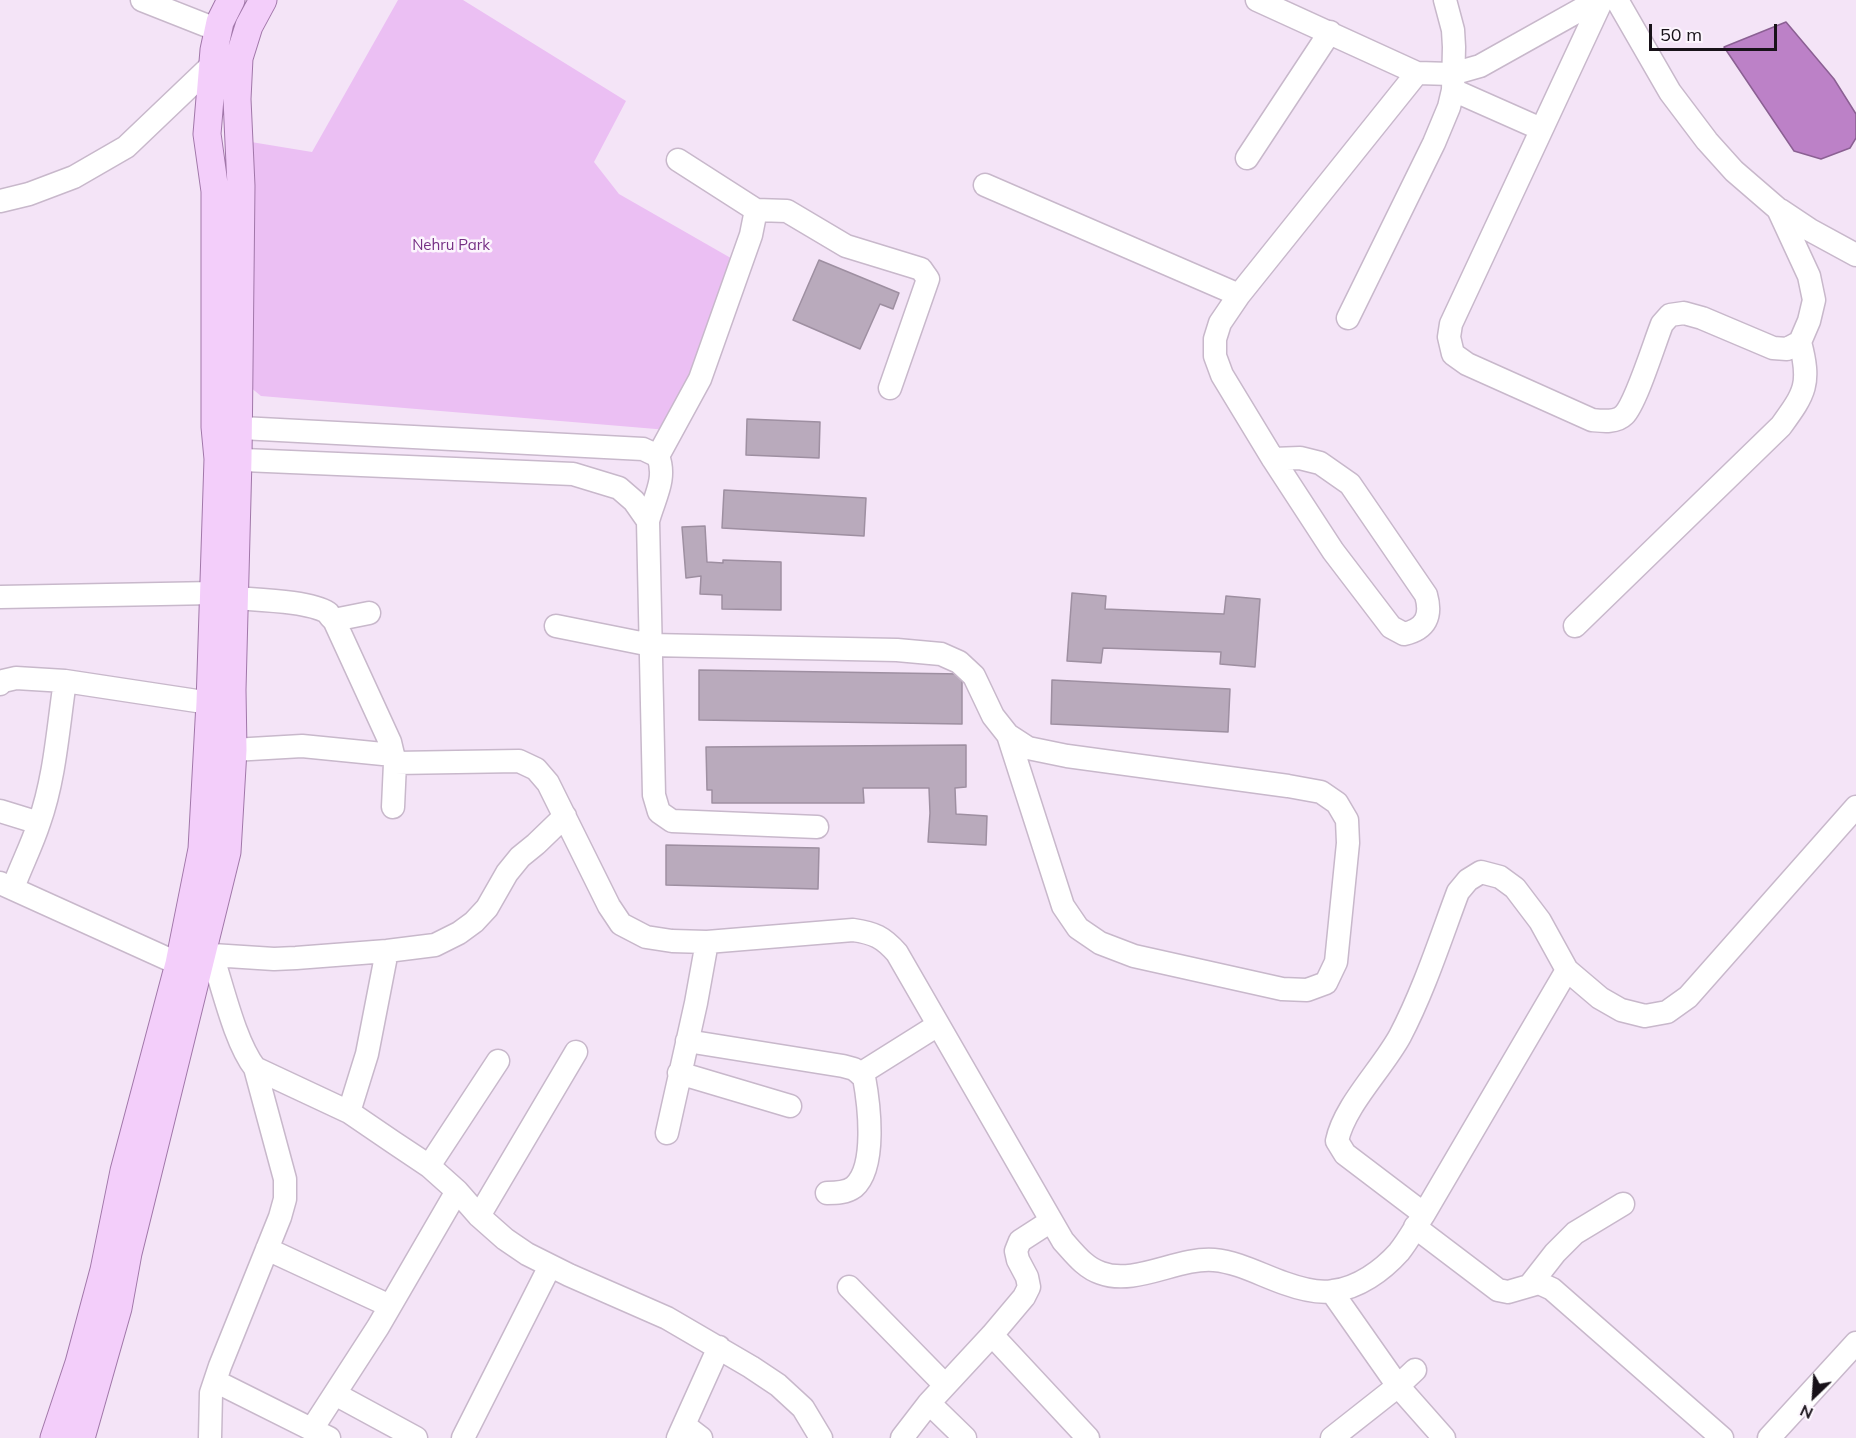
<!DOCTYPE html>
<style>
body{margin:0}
#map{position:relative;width:1856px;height:1438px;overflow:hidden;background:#f4e4f7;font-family:Mulish,sans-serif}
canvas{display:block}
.north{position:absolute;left:1784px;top:1366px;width:60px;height:60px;-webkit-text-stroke:4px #fcf5fd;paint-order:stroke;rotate:205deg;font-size:16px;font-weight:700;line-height:24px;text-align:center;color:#181219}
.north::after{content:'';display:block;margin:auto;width:21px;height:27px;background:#181219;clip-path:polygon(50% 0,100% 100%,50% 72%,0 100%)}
.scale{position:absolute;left:1649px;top:24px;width:128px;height:27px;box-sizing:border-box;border:3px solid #181219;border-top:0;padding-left:8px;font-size:18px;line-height:21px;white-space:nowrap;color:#181219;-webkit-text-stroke:4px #fcf5fd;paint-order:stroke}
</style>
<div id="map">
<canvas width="1856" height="1438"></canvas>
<div class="north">N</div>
<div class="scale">50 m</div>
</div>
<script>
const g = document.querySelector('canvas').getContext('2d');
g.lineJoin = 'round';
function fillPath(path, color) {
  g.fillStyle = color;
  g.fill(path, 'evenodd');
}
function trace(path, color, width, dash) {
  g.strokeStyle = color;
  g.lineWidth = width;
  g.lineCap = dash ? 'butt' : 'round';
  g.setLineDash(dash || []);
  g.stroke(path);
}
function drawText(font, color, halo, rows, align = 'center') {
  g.font = font + ' Mulish,sans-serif';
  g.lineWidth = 5;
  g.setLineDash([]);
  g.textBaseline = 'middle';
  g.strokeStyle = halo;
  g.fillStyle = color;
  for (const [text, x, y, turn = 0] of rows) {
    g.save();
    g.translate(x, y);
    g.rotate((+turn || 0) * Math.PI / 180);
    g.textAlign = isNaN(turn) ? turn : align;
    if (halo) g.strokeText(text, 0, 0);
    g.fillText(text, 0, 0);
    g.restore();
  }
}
fillPath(new Path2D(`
 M398,0h65l163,101 -32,61 25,32 117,67 -68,169 -407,-34 -17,-14 1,-241 67,11z`), '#ebbff3');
const water = new Path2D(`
 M1786,22l48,57 22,35v24l-6,10 -29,11 -27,-8 -70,-104z`);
fillPath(water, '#bc81c7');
trace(water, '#8b6093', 1.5);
const building = new Path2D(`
 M819,260l80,33 -6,16 -13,-5 -20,45 -67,-29z
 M747,419l73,3 -1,36 -73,-3z
 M724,490l142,8 -2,38 -142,-8z
 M705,526l2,36 16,1v-3l58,2v48l-59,-1v-14l-22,-1 1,-18 -15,2 -4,-51z
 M1072,593l34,3 -1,13 119,5 2,-18 34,3 -5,68 -35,-3 1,-12 -118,-4 -2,15 -34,-2z
 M699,670l263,4v50l-263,-4z
 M1052,680l178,9 -2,43 -177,-8z
 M966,745v42l-11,1 1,26 31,2 -1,29 -58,-3 2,-29 -1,-25h-66l1,15h-152v-13h-5l-1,-43z
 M666,845l153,3 -1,41 -152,-4z`);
fillPath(building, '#b9aabc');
trace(building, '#9e8fa1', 1.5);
const minor = new Path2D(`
 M142,0l76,30
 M1257,0l160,73 35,1 28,-8 118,-66
 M1602,0l-151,324 -2,13 4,17 14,10 125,56c10,1 24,3 32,-5 12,-12 30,-71 38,-91l8,-9 14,-2 18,5 71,30 14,1 13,-7 9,-21 5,-21 -5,-24 -31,-67 -44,-38 -27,-30 -37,-49 -53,-92
 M1453,90l88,39
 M1247,158l83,-126
 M985,185l254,110
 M0,201l29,-7 45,-17 52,-30 87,-83
 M756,210l31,1 59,35 75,23 7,10 -38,109
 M1780,210l30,20 46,25
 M1348,318l86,-175 15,-36 4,-17 1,-43 -1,-17 -8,-30
 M222,427l421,22 15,7c9,23 -4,42 -10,65l6,274 5,17 13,9 145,6
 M658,456l42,-77 51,-144 5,-25 -78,-50
 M220,459l353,15 46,14 15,13 14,20
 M1273,459l27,-1 20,5 30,21 76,111c6,21 0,34 -22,39l-13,-7 -58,-76 -60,-92 -51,-84 -7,-19v-17l5,-16 19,-28 178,-222
 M0,597l214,-4
 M234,598c23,2 76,3 94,15 0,1 5,7 6,7l56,122 5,21 -2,44
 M334,620l35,-7
 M556,626l95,19 246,5 44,4 18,8 15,14 19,40 15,19 20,13 39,8 221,30 33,6 16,11 10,17 1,23 -12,119 -10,21 -19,7 -25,-1 -148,-33 -34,-13 -22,-15 -15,-22 -55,-171
 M1575,626l206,-200c24,-33 30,-42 19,-84
 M0,684l3,-3 13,-3 49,3 145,22
 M233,750l69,-4 91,9
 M395,763l124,-2 17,8 12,14 61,123 12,18 25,13 26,4 35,1 146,-12c21,3 30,7 44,23l166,288c11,12 22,27 38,32 34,13 77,-16 113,-13 24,2 47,15 70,23 14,5 33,11 49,8 25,-3 49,-20 66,-39 9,-11 17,-26 25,-38l143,-244
 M0,811l39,12
 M0,883l179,81
 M13,888c8,-22 19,-43 26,-65 16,-45 19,-95 26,-142
 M203,953l9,2c11,33 23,87 43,113l94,44 44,30 36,24 28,25 22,25 26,23 22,15 42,21 98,43 84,49 27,18 25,23 18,30
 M212,955l62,4 22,-1 91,-7 48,-6 24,-12 15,-11 13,-14 20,-35 13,-16 16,-13 29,-28
 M687,1041l156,25 11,3 10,8c5,27 13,90 -10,110 -8,6 -18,6 -27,6
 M679,1073l111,33
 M860,1074l78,-49
 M349,1112l18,-58 20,-103
 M667,1133l29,-130 11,-61
 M429,1166l69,-105
 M1424,1214l-79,-60 -8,-13c7,-35 45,-72 63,-105 24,-46 40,-96 58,-144l10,-12 13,-8 19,5 15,11 25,33 27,49 33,28 21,12 24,6 22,-4 21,-15 168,-190
 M479,1216l97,-164
 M1415,1227l83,63 10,2 31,-9 13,6 170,149
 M267,1249l123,57
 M1530,1285l25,-32 20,-20 48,-29
 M849,1287l96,98
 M1332,1292l66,94 46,52
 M992,1335l96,103
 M215,1381l114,57
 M335,1394l81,44
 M929,1403l36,35
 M684,1425l17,13
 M312,1429l66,-102 79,-136
 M210,1438l1,-45 9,-27 60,-149 5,-18v-20l-30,-111
 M463,1438l87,-172
 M678,1438l41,-91
 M902,1438l27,-35 63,-68 32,-38 5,-10 -2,-10 -9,-17 -2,-9 4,-10 31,-20
 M1332,1438l66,-52 17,-16
 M1769,1438l87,-95`);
const major = new Path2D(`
 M54,1438l25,-75 25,-93 20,-99 55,-207 23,-115 8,-146 8,-244 -3,-32v-236l-8,-57 7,-84 6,-28 11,-22
 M81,1438l37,-130 10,-55 99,-401 6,-102 -1,-60 6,-231 3,-273 -4,-87 2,-41 10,-32 14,-26`);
trace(minor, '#c8b8cb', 25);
trace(major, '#a177a9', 29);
trace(minor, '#fff', 22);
trace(major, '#f3cefa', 27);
drawText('15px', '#763084', '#fcf5fd', [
 ["Nehru Park",451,245]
]);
</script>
